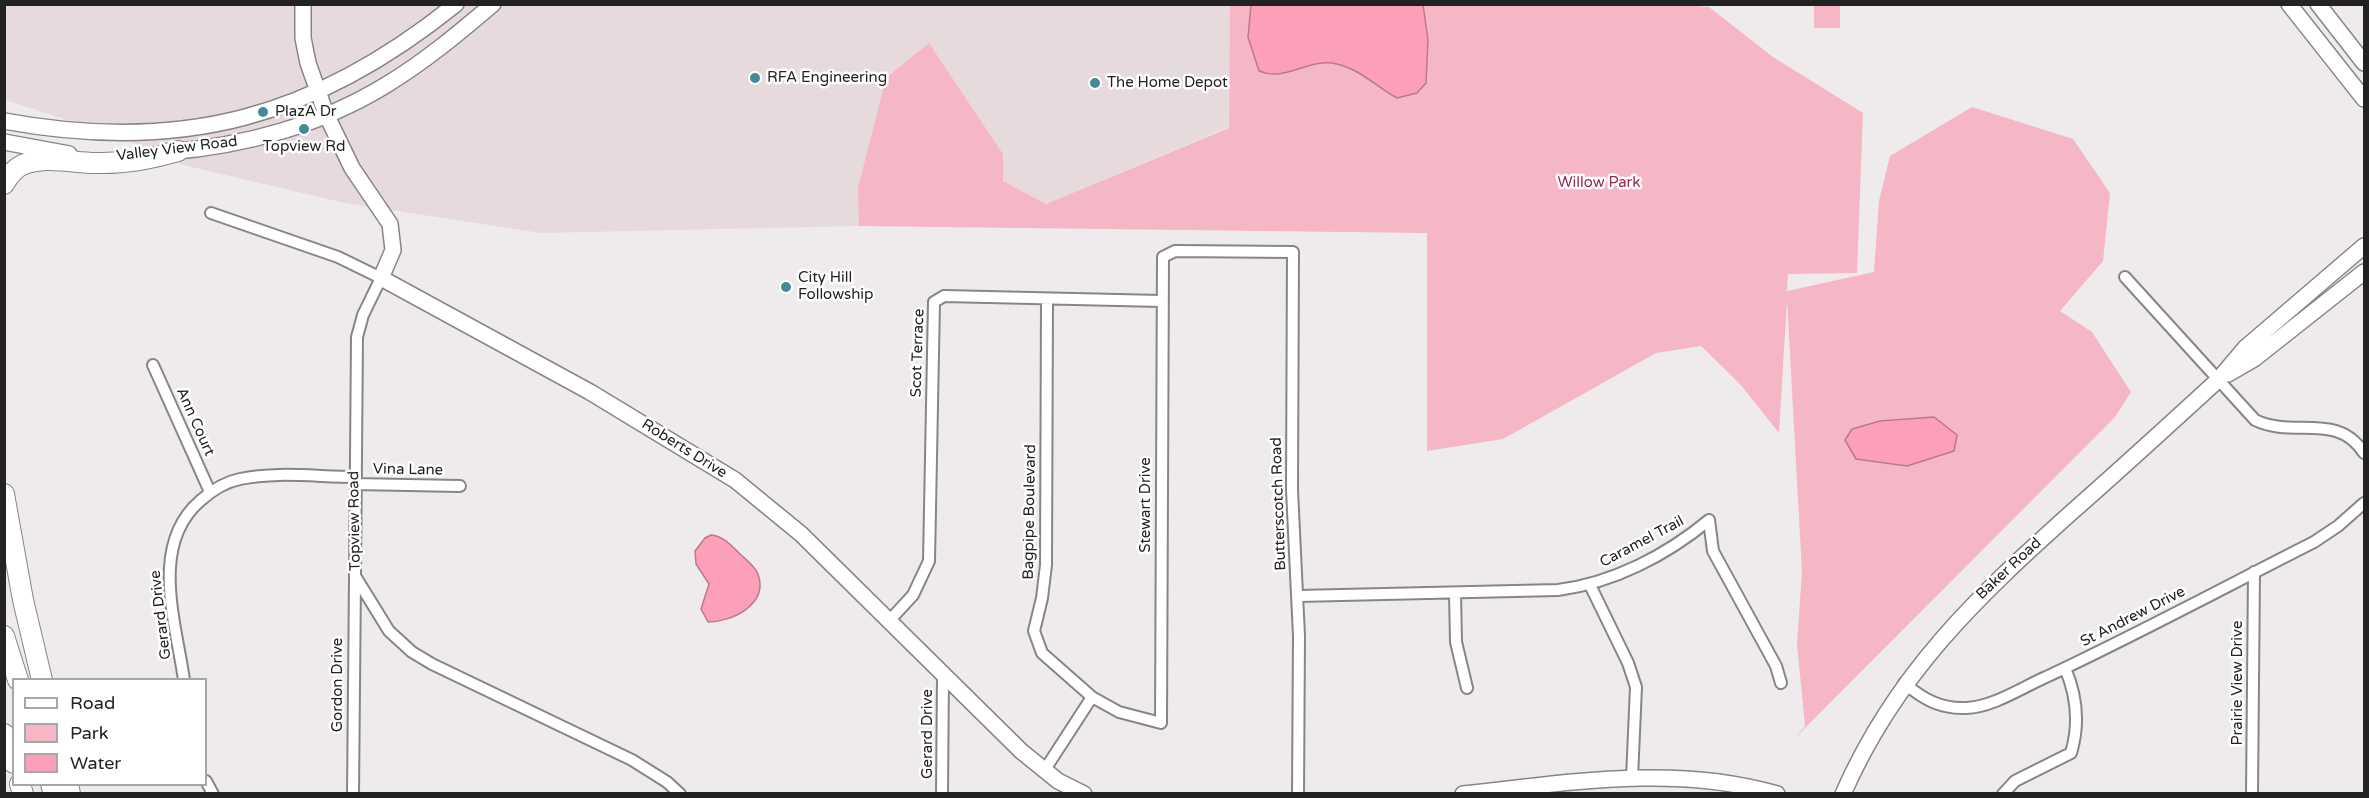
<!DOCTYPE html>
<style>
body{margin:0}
#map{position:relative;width:2369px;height:798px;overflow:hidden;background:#efebec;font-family:"Varela Round",sans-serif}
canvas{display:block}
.frame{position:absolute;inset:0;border:6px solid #232222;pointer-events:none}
.legend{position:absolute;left:12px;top:678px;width:195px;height:108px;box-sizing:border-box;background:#fff;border:2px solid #a7a7a7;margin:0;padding:8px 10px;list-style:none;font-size:18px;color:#232222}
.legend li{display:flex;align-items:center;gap:12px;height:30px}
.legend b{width:30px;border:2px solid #a7a7a7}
</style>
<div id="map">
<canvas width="2369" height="798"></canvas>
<div class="frame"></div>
<ul class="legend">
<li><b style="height:8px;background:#fff"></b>Road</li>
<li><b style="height:16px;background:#f5b6c6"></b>Park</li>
<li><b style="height:16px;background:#fc9fb9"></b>Water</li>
</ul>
</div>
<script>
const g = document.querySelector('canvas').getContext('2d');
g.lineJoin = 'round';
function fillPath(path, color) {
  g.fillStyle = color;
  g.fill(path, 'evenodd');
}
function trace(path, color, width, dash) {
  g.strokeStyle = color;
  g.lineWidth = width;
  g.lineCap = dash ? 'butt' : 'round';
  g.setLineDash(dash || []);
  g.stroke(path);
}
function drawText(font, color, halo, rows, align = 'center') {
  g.font = font + ' "Varela Round",sans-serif';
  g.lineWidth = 5;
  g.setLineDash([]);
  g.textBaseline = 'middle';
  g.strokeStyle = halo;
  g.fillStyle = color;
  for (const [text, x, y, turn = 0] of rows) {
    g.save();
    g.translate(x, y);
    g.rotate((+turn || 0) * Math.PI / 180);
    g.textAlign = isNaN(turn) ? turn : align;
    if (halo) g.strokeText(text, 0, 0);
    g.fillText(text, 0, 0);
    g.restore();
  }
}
fillPath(new Path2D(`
 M5,5h1226l-2,122 -183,77 -43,-23v-27l-74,-111 -66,127 -4,56 -318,7 -196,-30 -162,-38 -66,-29 -112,-36z`), '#e6dadd');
fillPath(new Path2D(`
 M1674,4l35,3 64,50 90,56 -6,160 -69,1 -1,17 87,-19 5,-71 11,-45 82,-49 101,32 37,54 -7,68 -43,50 32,21 39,60 -16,25 -320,321 10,-12 -8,-82 5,-72 -15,-272 -8,133 -39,-49 -39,-38 -45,7 -153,86 -76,12v-218l-568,-7 -1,-38 28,-110 43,-35 74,111v27l43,23 183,-76 1,-123z
 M1814,5h26v23h-26z`), '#f5b6c6');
const water = new Path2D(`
 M1251,5h172l5,35 -2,43 -9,10 -20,5c-22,-12 -39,-31 -65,-35 -26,-3 -48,19 -73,8l-11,-34z
 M1934,417l23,18 -3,16 -47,15 -51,-7 -11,-19 7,-11 28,-8z
 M711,535c12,1 20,10 28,18 6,6 16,13 19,21 11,31 -27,48 -50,48l-7,-13 8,-25 -13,-20 -1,-13 10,-13z`);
fillPath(water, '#fc9fb9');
trace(water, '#bb7a8c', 1.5);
const street = new Path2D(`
 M211,213l127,44 43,21 -18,37 -6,22 -2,239 34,55 23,21 20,12 200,96 35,22 13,12
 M2125,277l130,143c39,19 82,-9 109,33
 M1047,300l-1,265 -4,33 -8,33 8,22 50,44 27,15 42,11 2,-466 12,-6 118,1 -1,238 7,146 -1,158
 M153,365l57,127
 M355,484l105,2
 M1590,585l38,78 8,24 -4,91
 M1455,593l1,49 11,46
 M1298,596l260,-6c55,-7 109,-35 151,-70l4,31 63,115 5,17
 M889,621l24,-26 16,-34 5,-259 10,-6 217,5
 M184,680c-8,-57 -35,-135 16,-179 11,-10 25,-19 40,-22 36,-8 78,-2 115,-2
 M1904,683c19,16 36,26 62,25 27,-1 55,-20 80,-31 90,-42 179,-90 268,-135l24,-16 26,-23
 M1044,771l48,-74
 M206,781l7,13
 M353,794l2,-216
 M942,794l1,-119
 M2003,794l12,-13 56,-28c9,-30 6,-57 -6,-85
 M2252,794l2,-222`);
const secondary = new Path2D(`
 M303,4v34l5,25 18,51 26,54 38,56 3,26 -12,28 209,114 145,88 66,54 220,217 37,30 26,13
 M2289,4l75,95
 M2318,4l46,59
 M4,121c179,33 312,-4 452,-117
 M4,142l65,12
 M168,152c76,-6 153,-27 218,-67 38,-23 73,-52 107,-81
 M2228,374l26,-15 110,-87
 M1463,794c103,-11 212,-30 314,0
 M1843,794c53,-121 134,-197 230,-283 49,-43 97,-87 145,-131l27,-32 119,-102`);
const highway = new Path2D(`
 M4,184c5,-9 13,-18 23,-21 21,-7 47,0 69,0 28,1 55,-4 82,-12
 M4,494l19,106 19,80
 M4,636l14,44
 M4,734l10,29
 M20,784l3,10
 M51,784l3,10
 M68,784l2,10`);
trace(street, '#898586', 14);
trace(secondary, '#898586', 18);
trace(highway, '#898586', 22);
trace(street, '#fff', 10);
trace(secondary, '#fff', 15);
trace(highway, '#fff', 20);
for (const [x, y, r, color] of [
 [755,78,6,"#458a97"],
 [1095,83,6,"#458a97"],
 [263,112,6,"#458a97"],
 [304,129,6,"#458a97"],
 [786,287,6,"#458a97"]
]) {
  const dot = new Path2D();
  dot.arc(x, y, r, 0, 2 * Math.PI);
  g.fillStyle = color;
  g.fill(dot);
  trace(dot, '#fff', 2);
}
drawText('15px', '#232222', '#fff', [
 ["RFA Engineering",767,78],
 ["The Home Depot",1107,83],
 ["PlazA Dr",275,112],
 ["Topview Rd",304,147,"center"],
 ["City Hill",798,278],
 ["Followship",798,295]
], 'left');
drawText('15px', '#232222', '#fff', [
 ["Valley View Road",177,149,-7],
 ["Scot Terrace",918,353,-88],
 ["Ann Court",195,422,66],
 ["Roberts Drive",684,449,32],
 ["Vina Lane",408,470,1],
 ["Butterscotch Road",1279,504,-92],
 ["Stewart Drive",1146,505,-90],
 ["Bagpipe Boulevard",1030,512,-89],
 ["Topview Road",355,521,-91],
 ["Caramel Trail",1642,542,-28],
 ["Baker Road",2009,569,-43],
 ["Gerard Drive",161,615,-97],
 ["St Andrew Drive",2133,617,-27],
 ["Prairie View Drive",2238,683,-90],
 ["Gordon Drive",338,685,-90],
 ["Gerard Drive",928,734,-90]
]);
drawText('15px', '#932951', '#fff', [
 ["Willow Park",1599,183]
]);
</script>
